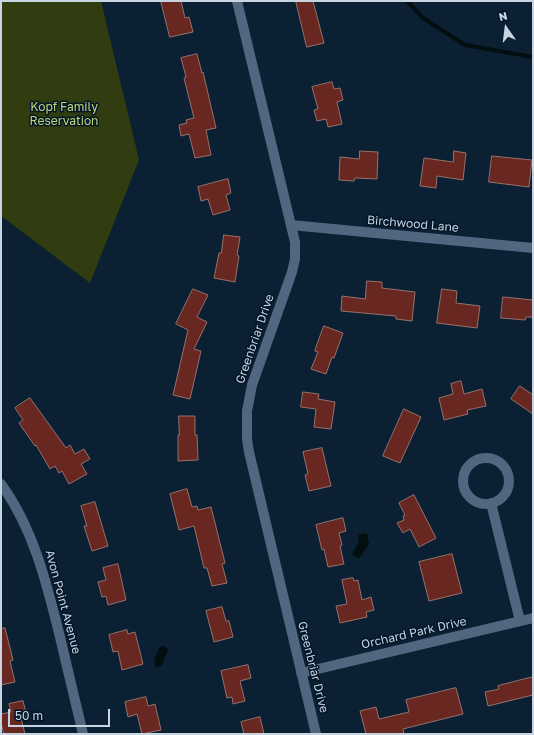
<!DOCTYPE html>
<style>
body{margin:0}
#map{position:relative;width:534px;height:735px;overflow:hidden;background:#0b2033;font-family:"Golos Text",sans-serif}
canvas{display:block}
.frame{position:absolute;inset:0;border:2px solid #c7d4e1;pointer-events:none}
.north{position:absolute;left:486px;top:8px;width:40px;height:40px;-webkit-text-stroke:3px #031629;paint-order:stroke;rotate:346deg;font-size:11px;font-weight:700;line-height:16px;text-align:center;color:#c7d4e1}
.north::after{content:'';display:block;margin:auto;width:14px;height:18px;background:#c7d4e1;clip-path:polygon(50% 0,100% 100%,50% 72%,0 100%)}
.scale{position:absolute;left:8px;top:709px;width:102px;height:18px;box-sizing:border-box;border:2px solid #c7d4e1;border-top:0;padding-left:5px;font-size:12px;line-height:14px;white-space:nowrap;color:#c7d4e1;-webkit-text-stroke:3px #031629;paint-order:stroke}
</style>
<div id="map">
<canvas width="534" height="735"></canvas>
<div class="frame"></div>
<div class="north">N</div>
<div class="scale">50 m</div>
</div>
<script>
const g = document.querySelector('canvas').getContext('2d');
g.lineJoin = 'round';
function fillPath(path, color) {
  g.fillStyle = color;
  g.fill(path, 'evenodd');
}
function trace(path, color, width, dash) {
  g.strokeStyle = color;
  g.lineWidth = width;
  g.lineCap = dash ? 'butt' : 'round';
  g.setLineDash(dash || []);
  g.stroke(path);
}
function drawText(font, color, halo, rows, align = 'center') {
  g.font = font + ' "Golos Text",sans-serif';
  g.lineWidth = 3;
  g.setLineDash([]);
  g.textBaseline = 'middle';
  g.strokeStyle = halo;
  g.fillStyle = color;
  for (const [text, x, y, turn = 0] of rows) {
    g.save();
    g.translate(x, y);
    g.rotate((+turn || 0) * Math.PI / 180);
    g.textAlign = isNaN(turn) ? turn : align;
    if (halo) g.strokeText(text, 0, 0);
    g.fillText(text, 0, 0);
    g.restore();
  }
}
fillPath(new Path2D(`
 M1,1h100l38,159 -49,123 -89,-67z`), '#313c11');
fillPath(new Path2D(`
 M367,533l2,11 -10,15 -7,-5 7,-12 -1,-7z
 M164,646l3,2 1,3 -6,14 -4,2 -3,-1c-2,-6 2,-14 5,-19z`), '#030e11');
trace(new Path2D(`
 M407,1l16,17 42,27 68,12`), '#030e11', 4);
const building = new Path2D(`
 M161,1h20l4,17 4,-1 4,15 -23,5z
 M296,1h17l11,42 -17,4z
 M197,54l5,19 1,-1 13,56 -10,2 5,25 -16,3 -6,-24 -8,2 -2,-11 8,-2 -1,-3 8,-2 -10,-40 2,-1 -5,-19z
 M332,82l2,7 6,-1 3,12 -6,2 5,22 -14,3 -2,-8 -9,2 -3,-11 4,-1 -6,-22z
 M360,151l18,1 -1,27 -22,-1 -1,3 -15,-1 1,-23 19,2z
 M454,151l12,2 -3,27 -26,-4 -1,12 -16,-2 4,-28 29,4z
 M492,156l40,4 -3,27 -40,-5z
 M228,179l3,14 -5,2 4,15 -17,5 -5,-16 -7,2 -3,-14z
 M224,235l16,2 -3,18 2,1 -4,26 -21,-4 5,-25h2z
 M367,281l15,1v6l33,4 -3,29 -16,-2v-3l-55,-5 1,-15 23,3z
 M193,289l15,6 -11,22 10,5 -13,27 7,2 -11,48 -17,-4 15,-65 -12,-6z
 M442,289l15,2 -1,12 24,3 -3,22 -40,-5z
 M503,297l30,3v17h-7l-1,3 -24,-2z
 M324,326l19,7 -9,25 -2,-1 -6,17 -15,-5 7,-17 -3,-1z
 M461,381l3,13 18,-5 4,17 -19,4 1,4 -24,6 -5,-22 14,-4 -2,-10z
 M520,386l13,9v19l-22,-15z
 M303,392l16,2 -1,5 17,3 -4,27 -17,-2 2,-18 -15,-2z
 M30,398l36,50 4,-3 5,9 9,-5 6,10 -9,5 6,10 -18,10 -7,-13 -3,2 -4,-7 -5,3 -14,-24 -1,1 -16,-23 4,-3 -8,-12z
 M404,409l17,8 -21,46 -17,-7z
 M179,416h16v19h2l1,25 -20,1v-26h1z
 M322,448l9,38 -22,5 -4,-16 3,-1 -5,-22z
 M187,489l5,18 5,-1 1,4 13,-3 14,56 -3,1 5,19 -15,3 -5,-18h-3l-10,-42 -15,4 -9,-36z
 M414,495l22,43 -17,9 -9,-18 -7,4 -6,-10 7,-3 -1,-4 2,-1 -6,-12z
 M95,502l13,44 -16,5 -8,-25h3l-6,-20z
 M343,518l3,13 -7,2 3,12 -2,1 4,18 -16,3 -4,-18 -2,1 -6,-25z
 M452,554l10,39 -33,8 -10,-39z
 M118,564l8,36 -18,5 -2,-9 -4,1 -4,-15 8,-2 -3,-12z
 M353,578l1,3 4,-1 4,20 9,-3 3,13 -8,2 1,5 -27,6 -4,-17 11,-2 -5,-24z
 M222,607l4,14h3l4,16 -19,5 -8,-31z
 M1,628h4l8,32 -3,1 5,21 -14,3z
 M127,630l1,4 7,-2 8,32 -21,6 -4,-19 -5,1 -4,-17z
 M248,665l3,13 -11,3 5,20 -12,3 -1,-7 -5,1 -6,-27z
 M533,677v18l-45,11 -3,-14 14,-3 -1,-3z
 M456,688l7,26 -60,15 1,5h-38l-6,-23 16,-4 3,12 30,-7 -3,-12z
 M146,697l2,9 7,-2 6,26 -19,4 -5,-20 -9,3 -3,-15z
 M23,701l4,15 -6,2 4,16h-21l-3,-11v-9l10,-2 -2,-8z
 M260,717l4,17h-20l-3,-12z`);
fillPath(building, '#682720');
trace(building, '#95726c', 1);
trace(new Path2D(`
 M237,1l58,241v17l-3,13 -40,113 -5,26v28l2,13 67,282
 M291,225l242,23
 M463 481a23 23 0 1 1 46 0a23 23 0 1 1-46 0Z
 M1,484c32,44 45,97 58,149 8,34 16,67 24,101
 M491,503l29,118
 M301,673l232,-55`), '#51677f', 10);
drawText('12px', '#bfd879', '#031629', [
 ["Kopf Family",64,107],
 ["Reservation",64,121]
]);
drawText('12px', '#c7d4e1', '#031629', [
 ["Birchwood Lane",413,224,5],
 ["Greenbriar Drive",255,339,-71],
 ["Avon Point Avenue",63,602,75],
 ["Orchard Park Drive",414,633,-13],
 ["Greenbriar Drive",313,667,76]
]);
</script>
